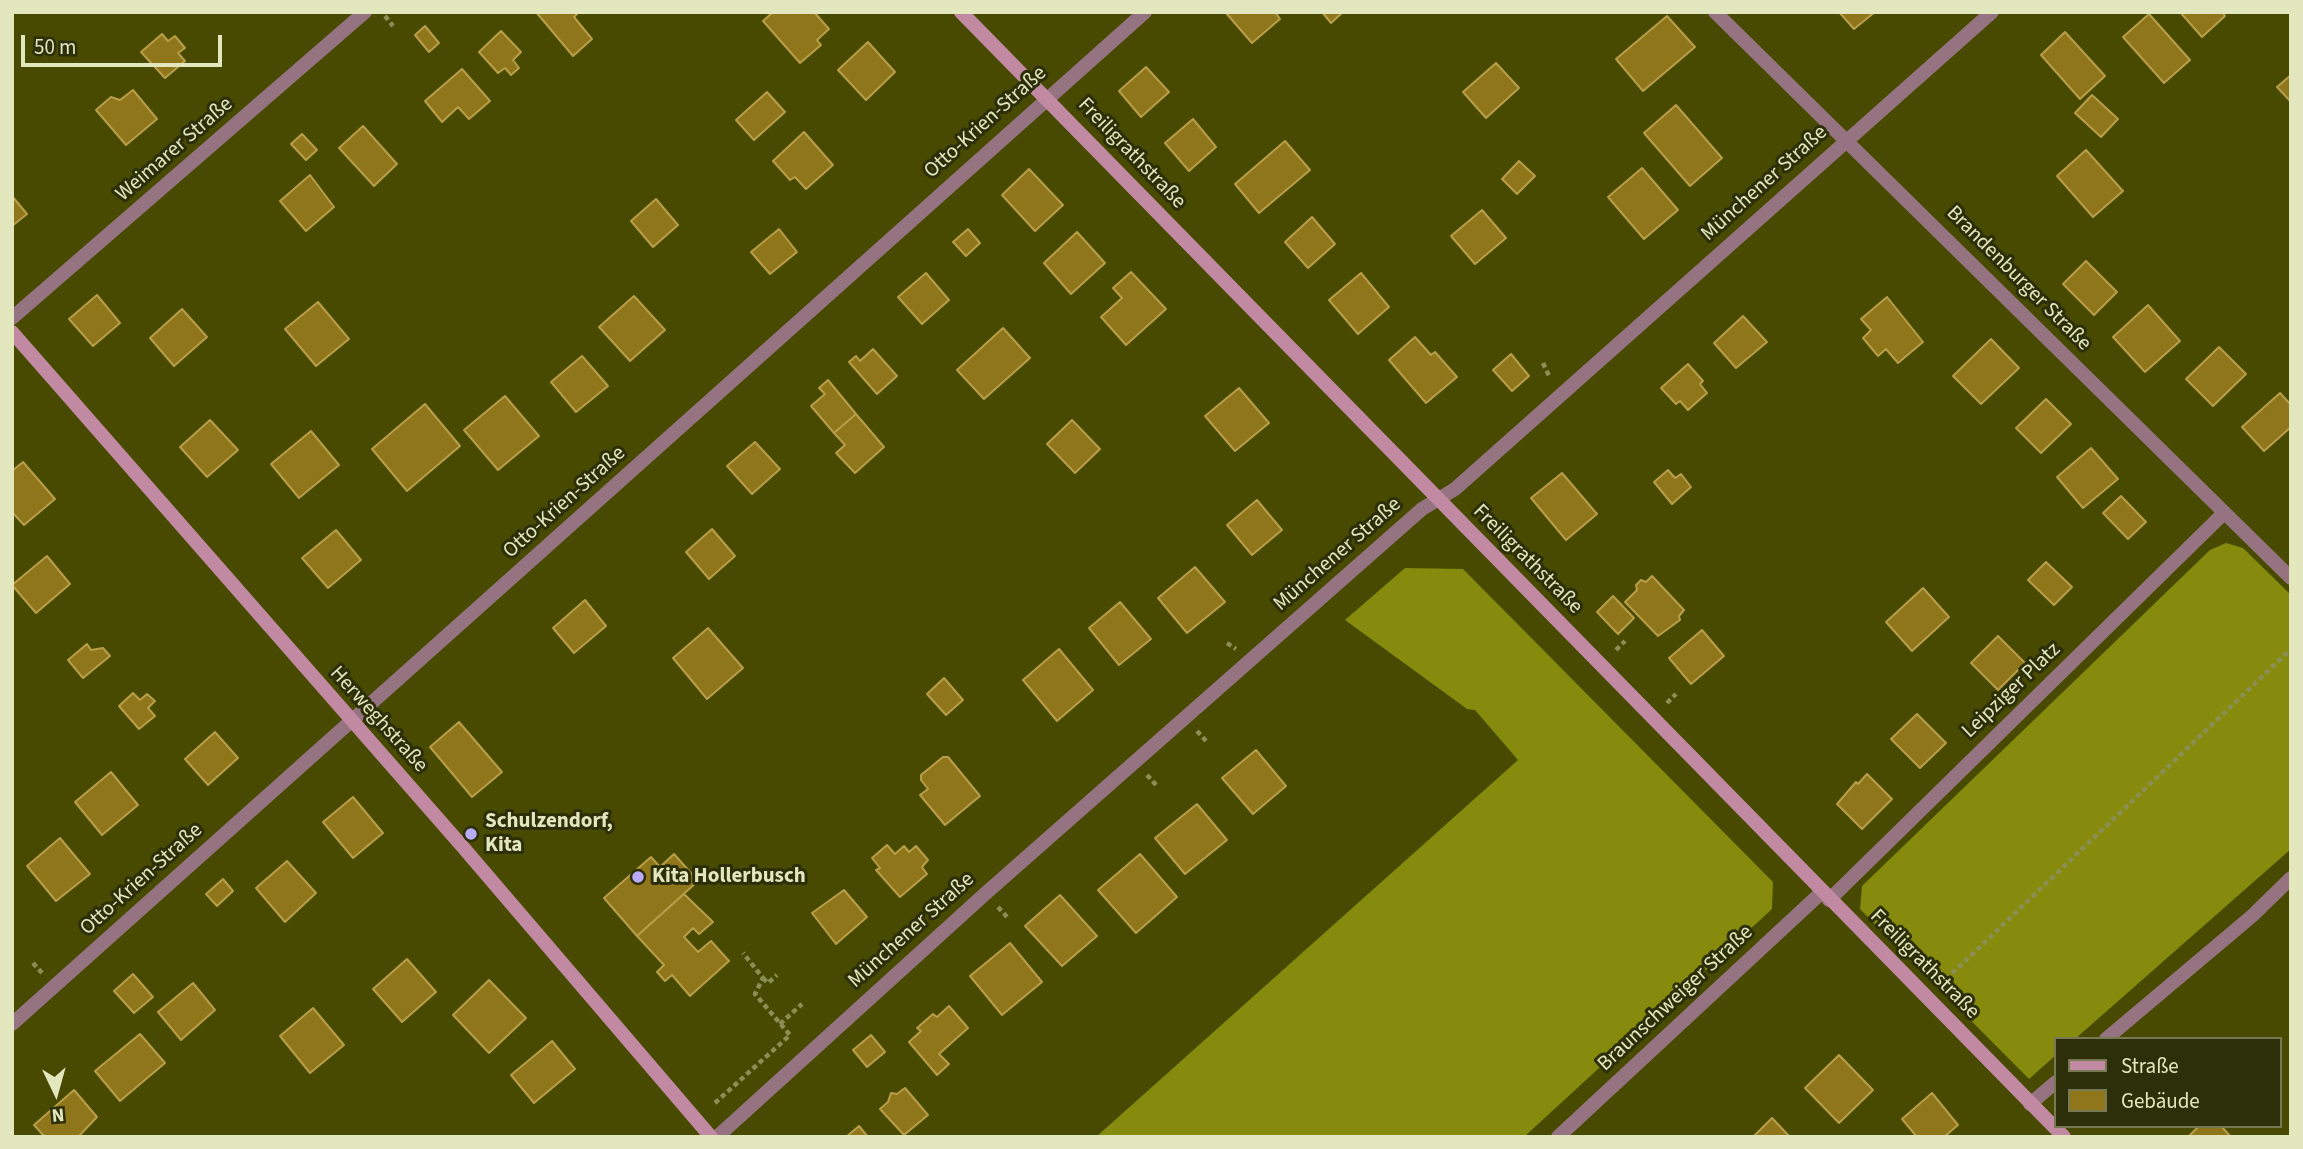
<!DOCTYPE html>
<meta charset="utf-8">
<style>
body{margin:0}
#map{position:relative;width:2303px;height:1149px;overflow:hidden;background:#474a00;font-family:"Source Sans 3",sans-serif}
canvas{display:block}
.frame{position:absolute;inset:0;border:14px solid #e3e7be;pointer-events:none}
.legend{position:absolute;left:2054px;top:1037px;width:228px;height:91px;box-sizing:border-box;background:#2d2f0a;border:2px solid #767952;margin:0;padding:9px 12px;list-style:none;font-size:21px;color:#e3e7be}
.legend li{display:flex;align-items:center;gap:14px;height:35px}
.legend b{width:35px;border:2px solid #767952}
.north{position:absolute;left:21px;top:1058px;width:70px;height:70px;-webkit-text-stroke:5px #2d2f0a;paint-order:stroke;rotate:175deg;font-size:19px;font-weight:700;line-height:28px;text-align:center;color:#e3e7be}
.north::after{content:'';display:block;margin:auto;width:24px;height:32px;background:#e3e7be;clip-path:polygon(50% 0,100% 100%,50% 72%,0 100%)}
.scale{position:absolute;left:21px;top:35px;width:201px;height:32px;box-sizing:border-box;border:4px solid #e3e7be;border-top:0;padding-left:9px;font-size:21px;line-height:24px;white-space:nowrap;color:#e3e7be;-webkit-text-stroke:5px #2d2f0a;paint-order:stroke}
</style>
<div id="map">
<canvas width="2303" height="1149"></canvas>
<div class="frame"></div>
<ul class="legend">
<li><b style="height:9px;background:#c28aa2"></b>Straße</li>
<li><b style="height:19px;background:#90761b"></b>Gebäude</li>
</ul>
<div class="north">N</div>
<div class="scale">50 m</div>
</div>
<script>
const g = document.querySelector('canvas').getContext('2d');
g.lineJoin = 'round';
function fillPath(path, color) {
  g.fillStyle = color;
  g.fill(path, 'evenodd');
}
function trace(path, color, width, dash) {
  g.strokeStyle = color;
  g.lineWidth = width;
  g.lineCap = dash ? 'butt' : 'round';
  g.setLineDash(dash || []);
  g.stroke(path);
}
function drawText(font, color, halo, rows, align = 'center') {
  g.font = font + ' "Source Sans 3",sans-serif';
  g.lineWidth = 6;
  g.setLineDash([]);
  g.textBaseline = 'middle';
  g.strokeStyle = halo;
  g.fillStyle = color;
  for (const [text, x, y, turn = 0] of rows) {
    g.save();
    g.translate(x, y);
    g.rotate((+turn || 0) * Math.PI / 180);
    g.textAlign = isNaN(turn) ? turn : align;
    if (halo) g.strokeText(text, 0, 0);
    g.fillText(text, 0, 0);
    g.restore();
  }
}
fillPath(new Path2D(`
 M2226,543l17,5 48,47v254l-216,190h-19v16l-27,24 -169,-170 2,-23 348,-336z
 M1405,568l58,1 310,313 -1,27 -248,228h-428l422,-377 -43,-50 -8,-1 -122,-89z`), '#868b0d');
const building = new Path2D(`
 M536,12h43l-5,5 18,22 -19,17z
 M773,12h41l15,17 -12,11 4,5 -21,18 -37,-42z
 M1275,12l5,7 -28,24 -26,-30z
 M1322,12h21l-12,11z
 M1839,12h36l-21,17z
 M2180,12h42l3,4 -23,21z
 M2149,14l41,46 -26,23 -41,-46z
 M1667,16l28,31 -52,44 -27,-32z
 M425,26l14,17 -10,9 -14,-17z
 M501,31l20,21 -8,8 6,8 -8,7 -6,-7 -7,5 -19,-21z
 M2065,32l40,44 -25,23 -39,-44z
 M162,34l6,7 7,-5 10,12 -7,5 7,8 -20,17 -24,-26z
 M868,42l27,30 -29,28 -28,-30z
 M1496,63l23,25 -33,30 -23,-26z
 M1146,67l23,25 -28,25 -22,-26z
 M462,69l28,32 -21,18 -11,-12 -16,15 -17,-21z
 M2291,75v27l-14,-15z
 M133,90l24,29 -31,26 -30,-35 15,-13 9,3z
 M767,92l18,20 -31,28 -18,-20z
 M2092,95l26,24 -17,18 -26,-24z
 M1676,105l46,53 -32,28 -46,-53z
 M1193,119l23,28 -27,24 -24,-28z
 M363,126l34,38 -23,22 -35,-38z
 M804,132l29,33 -27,24 -11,-12 -5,3 -17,-19z
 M302,134l15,16 -11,10 -15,-16z
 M1285,141l25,29 -51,43 -24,-29z
 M2086,150l37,41 -30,26 -36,-41z
 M1519,161l16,15 -18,18 -15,-15z
 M1642,168l36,42 -34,29 -36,-42z
 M1029,169l34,36 -28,26 -33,-36z
 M310,175l24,32 -28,24 -26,-30z
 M12,196l15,18 -15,12z
 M656,199l22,26 -25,22 -22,-26z
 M1482,210l24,28 -31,26 -24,-28z
 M1312,217l23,27 -27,24 -23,-26z
 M779,229l18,23 -27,22 -19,-22z
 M968,229l12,14 -14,13 -13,-14z
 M1077,232l28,31 -34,31 -27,-31z
 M2086,261l31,31 -23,23 -31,-31z
 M1131,272l35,37 -40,36 -25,-28 21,-19 -9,-10z
 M926,273l23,27 -27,24 -24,-27z
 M1361,273l28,34 -31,27 -29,-34z
 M97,295l23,28 -27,23 -24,-27z
 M634,296l31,34 -35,31 -31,-34z
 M1887,297l36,45 -25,21 -12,-14 -8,7 -15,-18 8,-8 -10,-11z
 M318,302l31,37 -33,27 -31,-37z
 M2148,305l32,36 -35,31 -32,-35z
 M182,309l25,28 -33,29 -24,-28z
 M1743,316l24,26 -31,26 -22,-25z
 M1003,328l27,30 -46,41 -27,-29z
 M1415,337l16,18 4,-3 22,25 -31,26 -37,-43z
 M1991,339l28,29 -38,36 -28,-28z
 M2219,347l27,27 -33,32 -27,-27z
 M873,349l24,27 -20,18 -28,-32 7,-6 4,5z
 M1511,354l18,22 -17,15 -19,-21z
 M582,356l26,30 -32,26 -25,-30z
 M1688,364l15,17 -3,3 7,9 -19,17 -8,-9 -4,3 -15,-16z
 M828,380l28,34 -22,19 -23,-27 14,-12 -6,-6z
 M1239,388l30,35 -34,28 -30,-35z
 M2280,393l11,12v22l-27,24 -22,-24z
 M505,396l34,40 -41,34 -34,-40z
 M2046,399l25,25 -30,29 -25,-25z
 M425,404l35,42 -53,45 -35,-42z
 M856,414l28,33 -29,26 -19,-20 9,-8 -11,-12z
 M210,420l28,30 -31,27 -27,-30z
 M1072,420l28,29 -25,24 -28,-29z
 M311,431l28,34 -40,33 -28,-34z
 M755,442l25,27 -28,25 -25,-28z
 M2091,448l27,31 -35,29 -26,-31z
 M23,462l32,37 -31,26 -12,-13v-41z
 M1668,470l7,8 6,-4 10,13 -19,17 -18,-22z
 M1562,473l35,41 -31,26 -35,-42z
 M2121,496l25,26 -18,17 -25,-26z
 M1257,500l25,30 -30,25 -25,-30z
 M712,529l23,27 -26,23 -23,-27z
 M336,530l25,30 -33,28 -26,-30z
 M47,556l23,28 -34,29 -24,-28z
 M2046,562l26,25 -18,18 -26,-25z
 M1195,567l30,35 -38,31 -29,-35z
 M1652,576l32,34 -5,6 1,4 -22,16 -33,-34 12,-12 -1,-5 5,-5 5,2z
 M1923,588l26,29 -37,34 -26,-29z
 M1613,596l21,22 -16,16 -21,-22z
 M585,600l21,26 -32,27 -21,-25z
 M1120,602l31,37 -32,26 -30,-37z
 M708,628l35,40 -36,31 -34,-41z
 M1702,630l22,26 -33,28 -22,-26z
 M1998,636l27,27 -27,27 -27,-27z
 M87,644l4,6 12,-2 7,8 -27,22 -15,-18z
 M1059,649l34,41 -36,31 -34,-41z
 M944,678l19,22 -17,15 -19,-21z
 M133,693l7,7 7,-6 8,7 -7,7 7,8 -16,13 -20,-23z
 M1917,714l29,29 -26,25 -29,-29z
 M459,722l43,50 -30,25 -42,-50z
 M215,732l23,26 -30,27 -23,-26z
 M1256,750l30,36 -33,28 -31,-36z
 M943,757h5l32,39 -35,29 -25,-30 8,-6 -7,-9v-5z
 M111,772l27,33 -36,30 -27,-33z
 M1867,774l25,25 -30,30 -25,-25 19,-22 2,2z
 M353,797l30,36 -30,25 -30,-36z
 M1197,804l30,36 -42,34 -30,-36z
 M60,838l30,36 -34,27 -29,-35z
 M887,845l8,9 9,-8 5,6 7,-6 12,14 -6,7 5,7 -27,23 -24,-27 4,-2 -8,-10z
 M674,854l24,27 -61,55 -33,-38 47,-41 9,10z
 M1140,854l37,43 -41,36 -38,-43z
 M287,861l29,32 -31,29 -29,-34z
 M223,879l10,12 -16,15 -11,-12z
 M844,890l23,27 -31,27 -24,-31z
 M684,894l29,28 -14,12 -6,-6 -9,9 14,15 13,-11 18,20 -39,35 -18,-21 -7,6 -8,-9 7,-7 -27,-29z
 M1060,895l37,41 -35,30 -37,-40z
 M1010,943l32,39 -40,33 -32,-39z
 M407,959l29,33 -34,30 -29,-33z
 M133,974l20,23 -19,16 -20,-22z
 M489,980l37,38 -37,35 -36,-38z
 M193,983l22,27 -34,30 -23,-28z
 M949,1006l19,22 -29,26 10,10 -12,11 -28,-33 12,-11 -4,-3 16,-14 4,3z
 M313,1008l31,37 -34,28 -30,-37z
 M140,1034l25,29 -45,38 -25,-30z
 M871,1035l14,17 -18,15 -14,-17z
 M552,1041l23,28 -41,34 -23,-28z
 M1839,1055l34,35 -34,33 -34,-35z
 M905,1088l23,27 -24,20 -24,-26 8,-7 3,-9 6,1z
 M74,1090l23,27 -19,20h-33l-11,-12z
 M1932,1093l26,32 -14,12h-27l-15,-18z
 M1772,1118l18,19h-37z
 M859,1126l9,11h-22z
 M2199,1126h22l10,11h-43z`);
fillPath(building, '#90761b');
trace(building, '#b89e49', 2);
trace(new Path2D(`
 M385,16l8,10
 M1543,363l7,15
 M1284,593l6,8
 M1227,643l9,6
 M1616,650l9,-9
 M1667,703l9,-9
 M1197,731l9,10
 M1147,775l9,10
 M998,907l9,10
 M33,963l9,10
 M763,978l5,5 9,-8
 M1940,985l351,-336
 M780,1024l22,-20
 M715,1103l75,-68 -35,-41 8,-16 -20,-25`), '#8c8f54', 4.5, [5, 3.5]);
trace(new Path2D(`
 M1715,12l576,566
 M12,318l353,-306
 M1829,900l395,-387
 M12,1024l1133,-1012
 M2106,1039l146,-123 39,-38
 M2030,1104l26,-22
 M717,1137l269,-244 436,-384 33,-20 537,-477
 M1558,1137l264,-245`), '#967381', 14);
trace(new Path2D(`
 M961,12l1103,1125
 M12,332l450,514 249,291`), '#c28aa2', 14);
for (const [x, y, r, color] of [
 [471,834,7,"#b9abf7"],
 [638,877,7,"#b9abf7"]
]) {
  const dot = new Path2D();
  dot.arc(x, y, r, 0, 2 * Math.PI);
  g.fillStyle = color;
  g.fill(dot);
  trace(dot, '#2d2f0a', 2.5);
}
drawText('21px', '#e3e7be', '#2d2f0a', [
 ["Otto-Krien-Straße",986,123,-42],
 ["Weimarer Straße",175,150,-41],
 ["Freiligrathstraße",1131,154,46],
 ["Münchener Straße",1765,184,-42],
 ["Brandenburger Straße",2018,279,45],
 ["Otto-Krien-Straße",565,503,-42],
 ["Münchener Straße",1338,555,-41],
 ["Freiligrathstraße",1527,560,45],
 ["Leipziger Platz",2012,691,-44],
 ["Herweghstraße",378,720,48],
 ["Otto-Krien-Straße",142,880,-42],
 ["Münchener Straße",912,931,-42],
 ["Freiligrathstraße",1924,965,45],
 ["Braunschweiger Straße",1676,999,-43]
]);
drawText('bold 21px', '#e3e7be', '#2d2f0a', [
 ["Schulzendorf,",485,822],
 ["Kita",485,846],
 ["Kita Hollerbusch",652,877]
], 'left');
</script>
